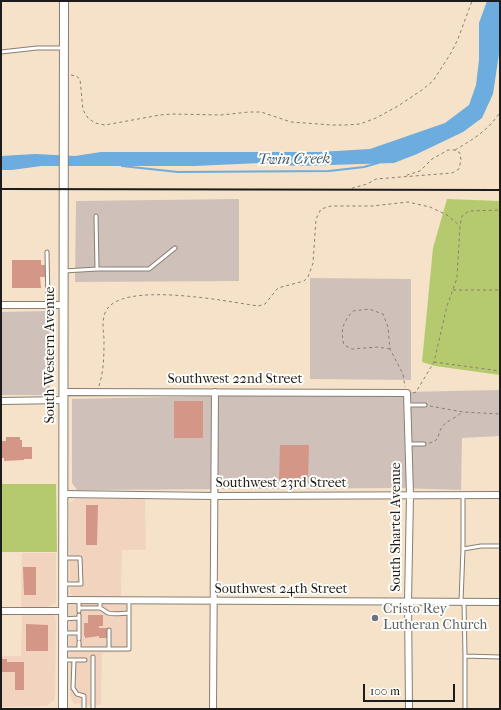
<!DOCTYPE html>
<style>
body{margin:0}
#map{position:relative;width:501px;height:710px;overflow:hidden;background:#f5e2c8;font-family:"IM FELL French Canon",serif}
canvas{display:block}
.frame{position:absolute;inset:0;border:2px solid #1c1c1c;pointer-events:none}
.scale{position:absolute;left:363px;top:684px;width:92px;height:18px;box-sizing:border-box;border:2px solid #1c1c1c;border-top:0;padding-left:5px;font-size:12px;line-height:14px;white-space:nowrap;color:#1c1c1c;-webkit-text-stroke:3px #fdfcf7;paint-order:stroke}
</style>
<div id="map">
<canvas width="501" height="710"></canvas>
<div class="frame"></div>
<div class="scale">100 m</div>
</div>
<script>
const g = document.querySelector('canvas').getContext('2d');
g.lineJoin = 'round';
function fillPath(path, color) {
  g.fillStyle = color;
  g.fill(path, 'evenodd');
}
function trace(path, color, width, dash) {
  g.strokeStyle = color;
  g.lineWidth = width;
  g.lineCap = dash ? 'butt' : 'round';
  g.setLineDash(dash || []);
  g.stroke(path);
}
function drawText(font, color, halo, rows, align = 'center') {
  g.font = font + ' "IM FELL French Canon",serif';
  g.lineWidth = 4;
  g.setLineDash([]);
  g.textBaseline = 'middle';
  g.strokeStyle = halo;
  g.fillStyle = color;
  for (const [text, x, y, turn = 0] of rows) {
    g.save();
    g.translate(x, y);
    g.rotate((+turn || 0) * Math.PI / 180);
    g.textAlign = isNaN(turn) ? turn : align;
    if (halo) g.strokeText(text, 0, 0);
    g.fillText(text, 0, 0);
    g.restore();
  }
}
fillPath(new Path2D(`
 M80,498l65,1 1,51h-24l-1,47h-47l-4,-4 -1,-90 7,-4z
 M22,553h34v50l-8,4h-27z
 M69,604h61v48l-28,1 -1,52h-17l-10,-1 -2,-4 -2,-5z
 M22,614h26l6,1 1,2 1,4 -1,77 -1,2 -7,6 -46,1v-51h20z`), '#f2d4be');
fillPath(new Path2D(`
 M239,199v82l-164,1 1,-81z
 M310,278l101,1v101l-101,-1z
 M49,311l1,84h-49v-83z
 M500,390v46l-38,2 -1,52 -62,-2 -322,2 -5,-7v-84z`), '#cfc0ba');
fillPath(new Path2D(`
 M447,199l53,2v174l-65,-9 -13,-4 11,-114z
 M1,484h55l1,68h-56z`), '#b5ca6e');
fillPath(new Path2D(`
 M487,1h13v46l-7,47 -11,24 -19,14 -46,22 -23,9 -96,3 -37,-3 -67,3h-153l-29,4h-11v-14l34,-2 40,2 26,-4h218l51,-3 75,-26 24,-18 7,-20 3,-25v-37z`), '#6cacdf');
trace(new Path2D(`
 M122,166l56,6 151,-1 35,-4 14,-4`), '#6cacdf', 2);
fillPath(new Path2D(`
 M12,260h29v5h5v12h-6l1,11h-29z
 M174,401h29v37h-29z
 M6,437h14v3h2v7h10v12h-8v1l-20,1v-3h-3v-17h5z
 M280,445h29l-1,37h-29z
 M86,505h12l-1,40h-11z
 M23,567h13v28h-12z
 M88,615h15v11h-4v2h8v10h-8v-2l-14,2v-2h-1v-13h4z
 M26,624l22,1v26h-22z
 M1,659h6v3h17v28h-9v-18h-14z`), '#d49686');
const service = new Path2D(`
 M1,52l36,-4h25
 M47,252l1,53
 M97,269h52l26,-21
 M64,271l33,-2 -1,-53
 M407,405h18
 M408,444h16
 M463,549l18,-3h19
 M64,584h17l-1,-26h-15
 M79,600v11
 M100,601v7c3,1 6,4 8,5 6,2 15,0 21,0
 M461,602l2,-53v-54
 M464,602l1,54v53
 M79,608h21
 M63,619l16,-1
 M109,630v19
 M65,633h14
 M79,639v-24
 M79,642v7
 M65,649h64v-48
 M465,656l35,1
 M63,660h11l-1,28 4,6 7,2v13
 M74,660h11
 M93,709v-52`);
const minor = new Path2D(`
 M1,305h63
 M64,392l343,1 3,102 -2,107 1,107
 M1,401l63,-1
 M63,494l152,2 285,-1
 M63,600l437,2
 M1,611h62
 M213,709l2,-317`);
const secondary = new Path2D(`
 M63,709l1,-708`);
trace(service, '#887f72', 5);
trace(minor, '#887f72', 8);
trace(secondary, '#887f72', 10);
trace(new Path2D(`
 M71,75l5,1 4,3 3,31 5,8 7,5 10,2 55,-10 12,-1 49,1 28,-3h12l30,10 41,3h13l15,-1 16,-6 22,-12 24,-16 11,-9 18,-28 7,-14 14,-38
 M455,150c17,-10 34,-20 45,-38
 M346,190l21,-6 9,-5 76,-6 7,-4 2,-9 -1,-7 -5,-3h-7l-16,9 -12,12 -16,5
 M453,290h47
 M390,349l-12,-2 -26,2 -8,-4c-4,-15 -1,-23 9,-34l16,-2 14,5 5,13 2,22 13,25 2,13
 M434,362l66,9
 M99,386c5,-16 5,-31 5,-48 -1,-8 -2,-17 1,-25 12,-34 125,-11 153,-7l7,-2 13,-16 26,-7 4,-4 5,-14 3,-44 5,-10 10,-3h41l36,-4 22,5 17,8 13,11
 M413,393l3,-1 18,-30 13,-56 10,-28 3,-52 2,-10 7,-5 31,-1
 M430,406l33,6 37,2
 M429,443c12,-2 8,-9 13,-16 3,-5 15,-10 19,-14`), '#887f72', 1, [3, 3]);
trace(service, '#fff', 3);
trace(minor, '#fff', 6);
trace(secondary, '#fff', 8);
trace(new Path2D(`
 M1,189l499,1`), '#1c1c1c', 2);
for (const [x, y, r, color] of [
 [375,618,4,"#6b7280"]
]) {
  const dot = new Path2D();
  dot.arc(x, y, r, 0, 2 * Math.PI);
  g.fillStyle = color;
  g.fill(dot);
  trace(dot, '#fdfcf7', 1.5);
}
drawText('14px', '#1c1c1c', '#fdfcf7', [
 ["South Western Avenue",51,355,-90],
 ["Southwest 22nd Street",235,380],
 ["Southwest 23rd Street",281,484],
 ["South Shartel Avenue",397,527,-90],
 ["Southwest 24th Street",281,590]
]);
drawText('14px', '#5b616d', '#fdfcf7', [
 ["Cristo Rey",383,610],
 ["Lutheran Church",383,626]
], 'left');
drawText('italic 15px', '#405d74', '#fdfcf7', [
 ["Twin Creek",294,160,-1]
]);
</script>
